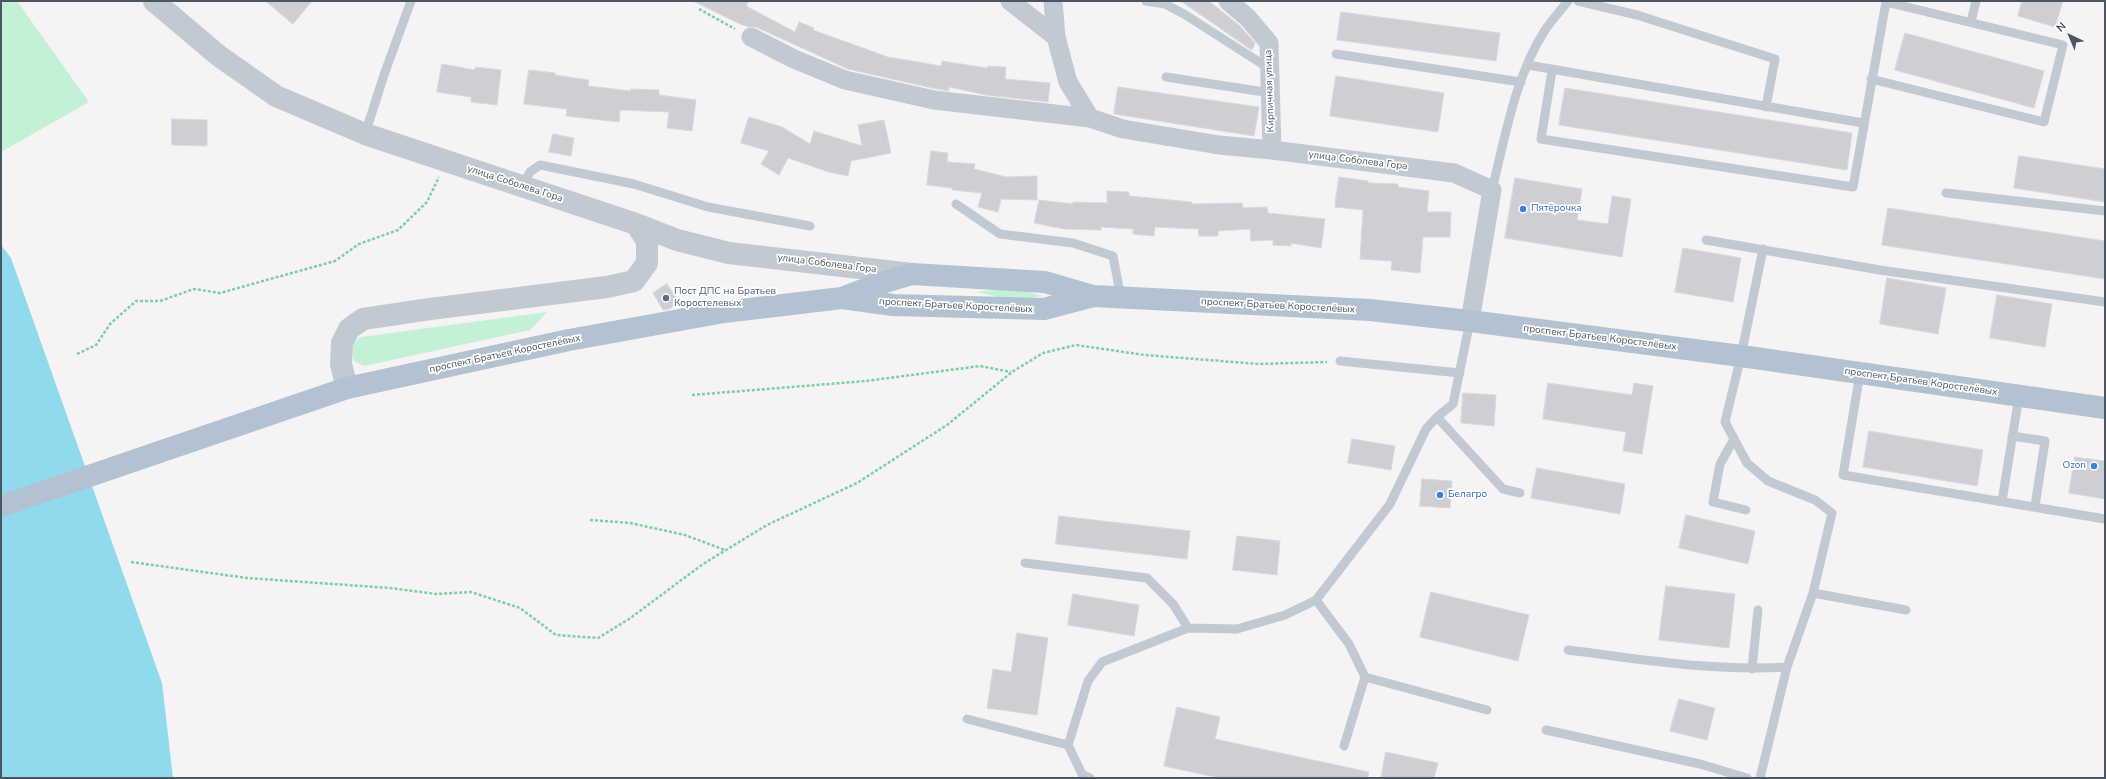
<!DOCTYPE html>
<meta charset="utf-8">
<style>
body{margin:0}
#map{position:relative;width:2106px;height:779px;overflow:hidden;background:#f5f3f3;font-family:"Nunito Sans",sans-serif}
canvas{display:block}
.frame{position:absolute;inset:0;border:2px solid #4a5661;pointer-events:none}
.north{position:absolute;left:2050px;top:16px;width:40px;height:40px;-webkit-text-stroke:3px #fff;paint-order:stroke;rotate:316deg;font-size:11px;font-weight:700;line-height:16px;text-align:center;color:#4a5661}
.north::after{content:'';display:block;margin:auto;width:14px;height:18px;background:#4a5661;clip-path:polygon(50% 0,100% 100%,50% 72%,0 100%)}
</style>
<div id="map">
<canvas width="2106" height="779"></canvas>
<div class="frame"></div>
<div class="north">N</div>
</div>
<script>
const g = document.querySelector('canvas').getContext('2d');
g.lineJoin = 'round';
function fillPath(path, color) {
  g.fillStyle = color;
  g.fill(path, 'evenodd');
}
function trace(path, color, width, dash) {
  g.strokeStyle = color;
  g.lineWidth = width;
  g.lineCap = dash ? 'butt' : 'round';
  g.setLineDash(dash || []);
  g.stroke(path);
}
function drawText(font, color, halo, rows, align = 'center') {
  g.font = font + ' "Nunito Sans",sans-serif';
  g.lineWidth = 3.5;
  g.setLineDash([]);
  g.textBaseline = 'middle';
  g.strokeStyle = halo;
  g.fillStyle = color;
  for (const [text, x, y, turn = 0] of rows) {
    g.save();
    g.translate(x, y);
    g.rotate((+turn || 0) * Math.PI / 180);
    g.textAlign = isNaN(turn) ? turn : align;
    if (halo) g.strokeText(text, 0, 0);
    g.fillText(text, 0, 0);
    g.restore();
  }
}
fillPath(new Path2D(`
 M1,1h16l72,101 -88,50z
 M1016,288l26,8 -29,4 -37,-8z
 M547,312l-17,18 -166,36 -10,-5c-2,-11 -3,-18 7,-24z`), '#c3f1d5');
fillPath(new Path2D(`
 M1,245l10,13 151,425 11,95h-172z`), '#90daee');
const building = new Path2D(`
 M266,1h46l-19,23z
 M693,1h56l-3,5 49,26 4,-10 15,6 -1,2 75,27 53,9 1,-5 45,7 1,-2 18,1 -1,12 45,4 -2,19 -62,-7 -37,-8v4l-17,-3 -84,-19 -92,-42h-8l-10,-4z
 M1181,1h28l31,25 15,17 -3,7z
 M2022,1h41l-8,26 -37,-11z
 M1341,12l159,21 -4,28 -159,-21z
 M1905,33l139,38 -10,37 -139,-38z
 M442,64l33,6v-3l26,3 -4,35 -26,-3v-5l-34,-5z
 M529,70l26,3v2l34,5 -1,6 43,5v-2l28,1v5l37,5 -4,31 -25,-3 2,-16 -49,-2 -1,12 -53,-6 1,-7 -43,-5z
 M1336,76l108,17 -6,39 -108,-16z
 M1118,87l141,20 -5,29 -140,-22z
 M1565,88l287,45 -5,37 -288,-45z
 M749,117l33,10 28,17 4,-13 48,15 -4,-21 26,-5 7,33 -40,8 -3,15 -19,-4 -41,-14 -9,17 -18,-11 8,-13 -28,-8z
 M172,119l35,1v26l-35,-1z
 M553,134l21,4 -3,18 -22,-4z
 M931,151l17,2 -1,9 28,2 -1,5 32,8 31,-1v24l-36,-1 -3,13 -20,-5 4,-14 -30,-3v-2l-25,-3z
 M2019,156l86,13v33l-91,-14z
 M1339,177l29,4v2l30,1v3l31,4 -2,21h24l-1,25h-27l-3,36 -29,-3 1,-9 -32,-2 3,-49 -28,-3z
 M1515,178l67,11 -5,31 31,4 4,-28 19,3 -9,58 -117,-19z
 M1107,191l22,1v4l63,6v2l50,-1 1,5 24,-1 1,6 57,6 -4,29 -30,-5v3l-18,-1v-5l-22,1 -1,-12 -32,2v5h-19l-1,-7 -43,-2 -1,9 -21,-2v-5l-32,-2v3l-37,-1 -30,-6 5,-23 34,4v-2l34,1z
 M1888,208l217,33v38l-223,-34z
 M1683,248l58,10 -8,44 -58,-10z
 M1887,278l59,10 -8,46 -58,-10z
 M667,284l12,19 -10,6 -6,1 -10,-17z
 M1997,295l55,9 -7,43 -55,-9z
 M1548,383l84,12 2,-12 19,3 -11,68 -19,-3 3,-19 -83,-13z
 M1463,393l33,2 -2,31 -33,-3z
 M1869,431l114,19 -6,36 -114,-19z
 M1352,439l43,7 -4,24 -43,-7z
 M2075,457l30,4v38l-36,-6z
 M1537,468l88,16 -5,30 -89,-16z
 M1422,479l30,2 -2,27 -30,-2z
 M1686,515l69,16 -7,33 -69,-16z
 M1059,516l131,15 -3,28 -131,-15z
 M1237,536l43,5 -3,34 -44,-5z
 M1666,586l69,8 -6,54 -70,-8z
 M1431,592l98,23 -11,46 -98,-24z
 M1073,594l66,11 -5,31 -66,-11z
 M1017,633l31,5 -11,77 -50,-7 6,-39 18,3z
 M1679,699l36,9 -8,32 -37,-9z
 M1177,707l43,10 -5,22 154,33 -1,6h-149l-55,-12z
 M1386,752l52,11 -4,15h-53z`);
fillPath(building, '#cdcfd5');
trace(building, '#d7d9de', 1);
trace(new Path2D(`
 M699,9l36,20
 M77,354l19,-9 14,-21 26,-23h24l34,-12 26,4 115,-32 24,-17 39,-14 29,-28 12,-25
 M692,395l174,-14 114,-15 31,6
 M590,520l40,3 55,12 40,15
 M131,562l116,16 143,10 46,6 35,-2 49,16 36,27 42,3 31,-19 74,-55 64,-39 90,-42 90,-58 65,-53 31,-19 33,-8 69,10 113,9 69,-2`), '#7ad0a6', 2.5, [3, 2]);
trace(new Path2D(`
 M1146,1l19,3 19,10 86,55
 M1578,1l59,14 138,44 -9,48
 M1971,22l5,-21
 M1336,54l185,28
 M1528,65l335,58
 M1552,71l-11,68 312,48 33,-185 177,43 -19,77 -173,-43
 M1166,77l105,16
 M365,134l20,-62 26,-71
 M522,186l8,-14 10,-7 94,19 74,23 102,19
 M1492,190c13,-53 23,-113 53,-160 7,-10 15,-19 23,-29
 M1946,193l159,18
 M956,204l44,30 73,9 40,13 8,42
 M1706,240l174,30 225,32
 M1340,361l120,12
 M1860,373l-17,102 262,44
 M1437,417l66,72 17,4
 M2012,436l33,5 -10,65
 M1734,439l-14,25 -7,38 33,8
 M2002,501l17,-105
 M1025,563l122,15 26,26 15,24
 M1813,593l93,17
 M1316,600l33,44 16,33 122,33
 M1568,650c73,9 146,22 219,17
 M1752,669l6,-59
 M967,719l101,26 20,-64 14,-19 86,-34 49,1 48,-14 31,-15 74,-96 36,-75 11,-12 16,-13 17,-83
 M1546,730l154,34 47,14
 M1068,745l14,29 8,4
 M1344,746l21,-69
 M1760,778l27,-111 26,-74 19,-80 -17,-13 -47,-19 -21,-18 -22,-41 16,-66 22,-107`), '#c1cad2', 9);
trace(new Path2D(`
 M1010,1l46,36
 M1053,1l3,36 12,45 22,36
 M1228,1l20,17 21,25 3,107
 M751,37l43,22 51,21 89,20 156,18 33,11 96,16 53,5 182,23 38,17 -22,131`), '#c1cad2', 19);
trace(new Path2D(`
 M154,1l65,55 57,40 89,38 271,90 41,16 52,13 183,21
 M347,388l-6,-24 1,-21 7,-14 14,-10 67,-10 177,-22 27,-6 13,-18v-22l-11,-17`), '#c1cad2', 22);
trace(new Path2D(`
 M842,298l36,-14 34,-10 133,8 48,14 277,14 100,11 271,35 364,52
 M1,506l346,-118 222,-48 155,-28 118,-14 51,7 151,4 49,-13`), '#b3c2d1', 22);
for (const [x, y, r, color] of [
 [1523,209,4,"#3f7fe0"],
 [666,298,4,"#5c6f8a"],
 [2094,466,4,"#3f7fe0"],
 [1440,495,4,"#3f7fe0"]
]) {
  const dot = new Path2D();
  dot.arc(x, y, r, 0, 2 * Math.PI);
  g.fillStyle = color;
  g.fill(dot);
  trace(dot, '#fff', 1.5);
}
drawText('10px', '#4a5661', '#fff', [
 ["Кирпичная улица",1270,91,-92],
 ["улица Соболева Гора",1358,161,7],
 ["улица Соболева Гора",515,184,18],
 ["улица Соболева Гора",827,264,7],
 ["проспект Братьев Коростелёвых",956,306,3],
 ["проспект Братьев Коростелёвых",1278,306,3],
 ["проспект Братьев Коростелёвых",1600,338,7],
 ["проспект Братьев Коростелёвых",505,354,-12],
 ["проспект Братьев Коростелёвых",1921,382,8]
]);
drawText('10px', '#366cbe', '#fff', [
 ["Пятёрочка",1531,209],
 ["Ozon",2086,466,"right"],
 ["Белагро",1448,495]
], 'left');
drawText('10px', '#4e5e75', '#fff', [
 ["Пост ДПС на Братьев",674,292],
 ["Коростелевых",674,304]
], 'left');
</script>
